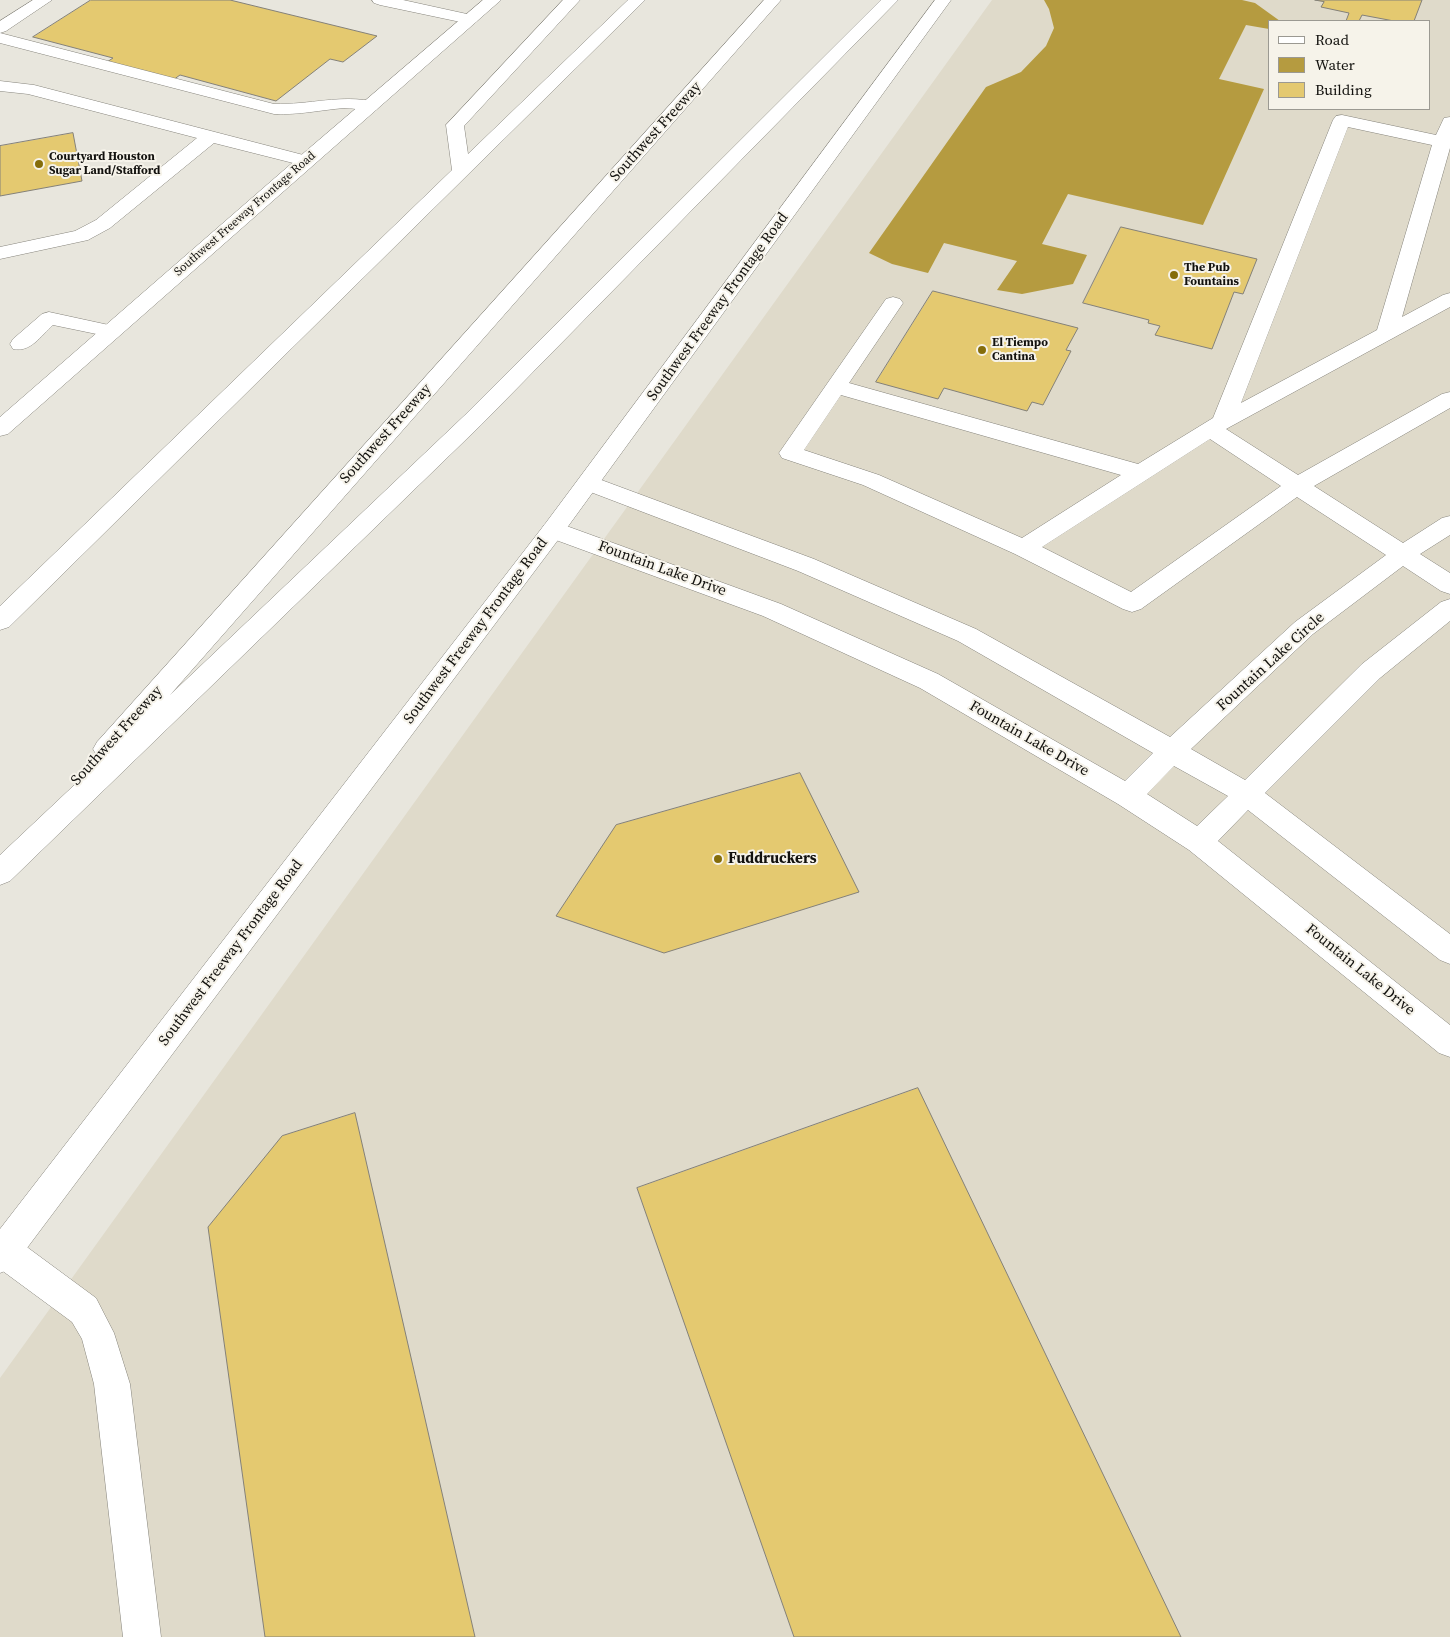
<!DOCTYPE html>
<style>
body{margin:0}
#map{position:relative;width:1450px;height:1637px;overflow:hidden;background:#e8e6dd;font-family:"Source Serif 4",serif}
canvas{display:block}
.legend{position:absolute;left:1268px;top:20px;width:162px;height:90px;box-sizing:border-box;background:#f6f3ea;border:1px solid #9b9992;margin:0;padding:6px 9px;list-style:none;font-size:15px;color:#12110e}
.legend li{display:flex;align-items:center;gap:10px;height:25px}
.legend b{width:25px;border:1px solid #9b9992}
</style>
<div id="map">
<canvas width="1450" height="1637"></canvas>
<ul class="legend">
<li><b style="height:6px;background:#fff"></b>Road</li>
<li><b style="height:14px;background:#b59b40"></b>Water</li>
<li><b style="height:14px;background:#e4c970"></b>Building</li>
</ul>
</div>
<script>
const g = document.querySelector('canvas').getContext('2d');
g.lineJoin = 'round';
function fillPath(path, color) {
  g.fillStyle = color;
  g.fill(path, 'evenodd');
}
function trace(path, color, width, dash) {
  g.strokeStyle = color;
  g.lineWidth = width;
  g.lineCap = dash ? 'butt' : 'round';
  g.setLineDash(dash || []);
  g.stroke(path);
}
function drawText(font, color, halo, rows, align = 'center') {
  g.font = font + ' "Source Serif 4",serif';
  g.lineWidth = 4;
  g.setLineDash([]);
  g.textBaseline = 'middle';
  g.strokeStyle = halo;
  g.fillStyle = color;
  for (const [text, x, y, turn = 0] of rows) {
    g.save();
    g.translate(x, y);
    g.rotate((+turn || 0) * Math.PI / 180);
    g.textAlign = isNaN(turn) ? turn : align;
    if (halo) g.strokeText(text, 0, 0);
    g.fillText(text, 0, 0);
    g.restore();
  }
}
fillPath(new Path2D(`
 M992,0h458v1637h-1450v-259zM1269,21h160v88h-160z`), '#dfdaca');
fillPath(new Path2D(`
 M1044,0h198l13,3 25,18h-11v8l-23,-4 -27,54 45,10 -61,136 -135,-31 -26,50 45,11 -14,29 -51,10 -25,-4 20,-29 -73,-18 -16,30 -36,-9 -23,-11 117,-166 35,-15 25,-26 8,-18 -5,-19z`), '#b59b40');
const building = new Path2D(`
 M91,0h139l147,36 -34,26 -13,-3 -54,42 -96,-26 -7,5 -66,-18 6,-4 -80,-21z
 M1315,0h107l-8,21h-20l-32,-6 -3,6h-13l3,-8 -28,-6 3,-5z
 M73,133l9,48 -82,15v-50z
 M1121,227l136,32 -14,35 -9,-2 -22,57 -57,-14 5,-9 -12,-3 1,-3 -66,-17z
 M933,291l145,37 -12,22 5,1 -28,54 -11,-3 -5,9 -83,-23 -6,11 -62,-17z
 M800,773l59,119 -195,61 -108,-37 60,-91z
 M918,1088l263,549h-387l-157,-449z
 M355,1113l120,524h-210l-57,-410 74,-91z`);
fillPath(building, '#e4c970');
trace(building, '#848179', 1);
const minor = new Path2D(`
 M33,0h19l-46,31 -6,2v-12z
 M372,0h31l73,16 2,3 -2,3 -6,2 -90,-19 -6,-2z
 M0,33l274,71c35,1 68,-10 102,-2l3,4 -3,4c-10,2 -20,-2 -31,-2 -25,2 -45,7 -71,6l-274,-71z
 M0,81l34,4 277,72 3,4 -3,4 -6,1 -91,-23 -104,85 -22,12 -88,19v-12l75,-16 21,-11 101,-82 -169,-44 -28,-3z
 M1342,115l94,20 8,-17 6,-1v31l-48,169 41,-22 7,-2v14l-224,122 72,46 144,-81 8,-2v16l-136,78 89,57 39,-25 8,-2v19l-30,19 30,19v21l-9,-3 -38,-25 -90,68 -122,115 54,31 117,-116 79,-62 9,-3v22l-70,57 -115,115 185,141v30l-10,-4 -192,-150 -30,31 232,184v32l-11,-4 -250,-203 -71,-46 -198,-116 -157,-72 -218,-80 -4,-6 4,-6 8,-2 8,2 220,80 157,70 187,107 28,-28 -195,-112 -160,-70 -218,-83 -3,-5 3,-5 8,-3 8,3 218,81 162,70 194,108 125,-115 91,-67 -89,-58 -156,112 -9,3 -9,-3 -108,-55 -152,-69 -81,-27 -3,-5 107,-154 7,-2 7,2 3,4 -54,80 289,81 75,-46 120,-298 3,-4zM1348,127l84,18 -55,185 -136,73zM841,395l280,80 -99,63 -143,-63 -75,-25zM1210,439l71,47 -150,106 -89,-45zM1174,766l54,30 -31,30 -50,-32z
 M49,312l69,15 3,4 -3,4 -7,2 -58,-12c-12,11 -23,28 -40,24l-3,-5 3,-5 29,-25z
 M4,1234l12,5 80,59 18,35 16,51 31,253h-38l-29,-253 -12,-45 -10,-17 -72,-53v-33z`);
const major = new Path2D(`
 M483,0h18l-493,434 -8,2v-19l299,-260z
 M935,0h16l-390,536 -549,732 -12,5v-44l545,-705z`);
const highway = new Path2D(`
 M563,0h17l-116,126 4,28 160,-154h17l-636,627 -9,3v-24l452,-436 -6,-45z
 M764,0h17l-611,695 295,-280 416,-415h17l-417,425 -471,456 -10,4v-30l103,-97 -6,-2 -4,-7 4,-7z`);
trace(minor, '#86847c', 1);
trace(major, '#86847c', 1);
trace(highway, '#86847c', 1);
fillPath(minor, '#fff');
fillPath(major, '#fff');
fillPath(highway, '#fff');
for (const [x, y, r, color] of [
 [39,164,5,"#856d0a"],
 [1174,275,5,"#856d0a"],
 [982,350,5,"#856d0a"],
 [718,859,5,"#856d0a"]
]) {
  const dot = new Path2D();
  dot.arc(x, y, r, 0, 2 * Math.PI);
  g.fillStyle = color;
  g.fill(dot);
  trace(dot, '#f6f3ea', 2);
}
drawText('bold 12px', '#12110e', '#f6f3ea', [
 ["Courtyard Houston",49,157],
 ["Sugar Land/Stafford",49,171],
 ["The Pub",1184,268],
 ["Fountains",1184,282],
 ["El Tiempo",992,343],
 ["Cantina",992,357]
], 'left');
drawText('12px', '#12110e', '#f6f3ea', [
 ["Southwest Freeway Frontage Road",245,214,-41]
]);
drawText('15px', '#12110e', '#f6f3ea', [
 ["Southwest Freeway",656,132,-48],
 ["Southwest Freeway Frontage Road",718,307,-54],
 ["Southwest Freeway",386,434,-48],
 ["Fountain Lake Drive",662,569,20],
 ["Southwest Freeway Frontage Road",476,631,-53],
 ["Fountain Lake Circle",1271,662,-42],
 ["Southwest Freeway",117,736,-48],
 ["Fountain Lake Drive",1029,739,30],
 ["Southwest Freeway Frontage Road",231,953,-53],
 ["Fountain Lake Drive",1360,970,39]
]);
drawText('bold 15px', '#12110e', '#f6f3ea', [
 ["Fuddruckers",728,859]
], 'left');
</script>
